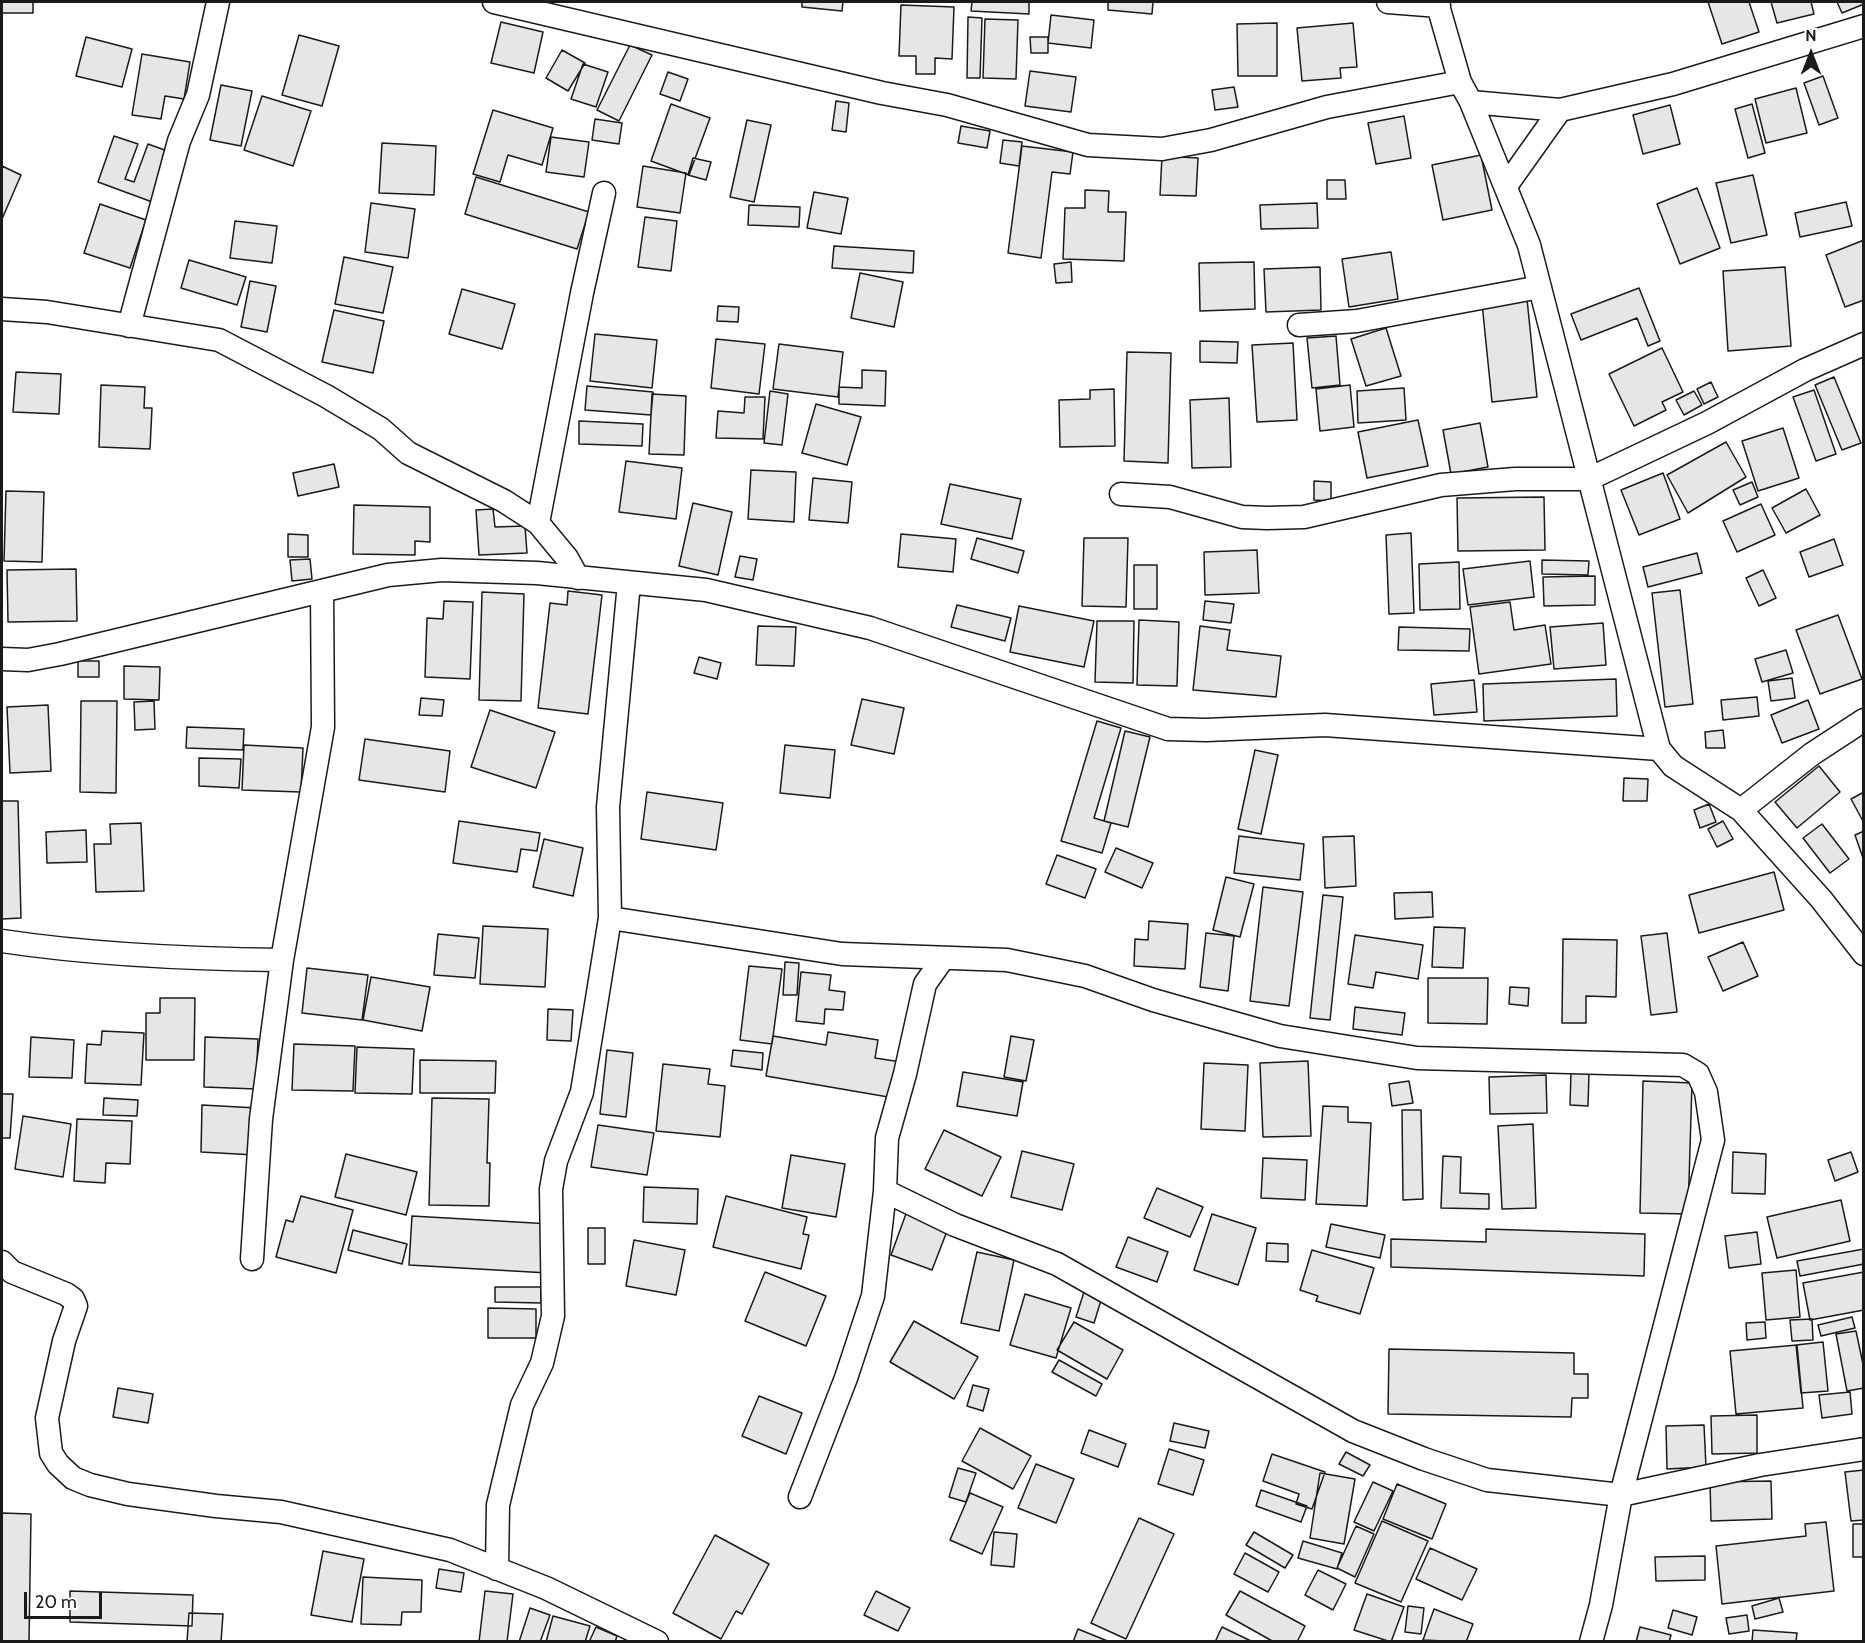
<!DOCTYPE html>
<style>
body{margin:0}
#map{position:relative;width:1865px;height:1643px;overflow:hidden;background:#fff;font-family:Cabin,sans-serif}
canvas{display:block}
.frame{position:absolute;inset:0;border:3px solid #1a1a1a;pointer-events:none}
.north{position:absolute;left:1781px;top:24px;width:60px;height:60px;-webkit-text-stroke:4px #fff;paint-order:stroke;rotate:0deg;font-size:16px;font-weight:700;line-height:24px;text-align:center;color:#1a1a1a}
.north::after{content:'';display:block;margin:auto;width:21px;height:27px;background:#1a1a1a;clip-path:polygon(50% 0,100% 100%,50% 72%,0 100%)}
.scale{position:absolute;left:24px;top:1592px;width:78px;height:27px;box-sizing:border-box;border:3px solid #1a1a1a;border-top:0;padding-left:8px;font-size:18px;line-height:21px;white-space:nowrap;color:#1a1a1a;-webkit-text-stroke:4px #fff;paint-order:stroke}
</style>
<div id="map">
<canvas width="1865" height="1643"></canvas>
<div class="frame"></div>
<div class="north">N</div>
<div class="scale">20 m</div>
</div>
<script>
const g = document.querySelector('canvas').getContext('2d');
g.lineJoin = 'round';
function fillPath(path, color) {
  g.fillStyle = color;
  g.fill(path, 'evenodd');
}
function trace(path, color, width, dash) {
  g.strokeStyle = color;
  g.lineWidth = width;
  g.lineCap = dash ? 'butt' : 'round';
  g.setLineDash(dash || []);
  g.stroke(path);
}
const building = new Path2D(`
 M2,2h31v11h-31z
 M802,2h41l-1,9 -40,-4z
 M972,2h57v12l-58,-3z
 M1108,2h45l-1,12 -44,-4z
 M1708,2h41l10,30 -37,12z
 M1771,2h40l3,12 -37,9z
 M1837,2h27v2l-22,9z
 M901,5l53,2 -2,52 -17,-1v16h-19v-18h-17z
 M1051,15l43,5 -3,28 -43,-5z
 M968,17l14,1 -2,60h-13z
 M985,19l33,1 -2,59 -33,-1z
 M501,22l42,10 -9,41 -43,-10z
 M1277,23v53h-39l-1,-52z
 M1353,23l4,44 -17,1 1,10 -39,3 -5,-53z
 M299,35l40,11 -17,60 -40,-11z
 M86,37l46,12 -10,38 -46,-11z
 M1030,37h18v16h-17z
 M630,45l22,10 -33,66 -22,-11z
 M562,50l23,13 -17,28 -22,-13z
 M142,54l48,8 -6,37 -19,-3 -4,23 -29,-4z
 M583,64l25,8 -12,35 -25,-8z
 M1030,71l46,6 -5,35 -46,-6z
 M668,72l20,7 -8,22 -20,-7z
 M1823,76l15,42 -19,7 -15,-42z
 M221,85l31,6 -11,55 -31,-6z
 M1234,87l4,20 -23,3 -3,-20z
 M1796,88l11,45 -41,10 -11,-44z
 M262,96l49,15 -18,55 -49,-16z
 M836,101l13,2 -3,29 -14,-2z
 M671,104l39,14 -21,57 -38,-14z
 M1752,104l13,49 -17,5 -13,-49z
 M1670,105l10,39 -37,10 -10,-39z
 M493,110l60,18 -11,37 -34,-10 -8,27 -27,-8z
 M1404,116l7,42 -35,6 -8,-41z
 M595,119l27,4 -3,21 -27,-4z
 M747,120l24,5 -17,77 -24,-5z
 M961,126l29,5 -3,17 -29,-5z
 M114,136l24,8 -13,35 9,3 14,-38 25,9 -18,50 -57,-21z
 M551,137l38,5 -5,35 -38,-5z
 M1003,140l19,2 -3,24 -19,-3z
 M382,143l54,3 -2,49 -55,-2z
 M1022,146l51,6 -3,22 -18,-2 -11,86 -33,-5z
 M1481,155l11,55 -49,10 -11,-55z
 M1162,156l36,2 -2,38 -36,-1z
 M693,158l18,4 -5,18 -18,-5z
 M2,166l19,9 -19,44z
 M643,166l43,7 -6,40 -43,-6z
 M1753,175l14,60 -36,8 -15,-60z
 M476,177l113,35 -12,37 -112,-35z
 M1327,180h18l1,19h-19z
 M1697,188l23,60 -40,16 -23,-60z
 M1085,190l24,1 -1,21h18l-2,49 -61,-2 2,-51h20z
 M814,192l34,6 -7,36 -34,-6z
 M1846,202l6,24 -52,11 -5,-24z
 M371,203l44,6 -7,49 -43,-6z
 M1317,203l1,25 -57,1 -1,-24z
 M100,204l46,16 -16,48 -46,-15z
 M749,205l51,2 -1,20 -51,-2z
 M645,217l32,4 -6,50 -33,-4z
 M235,221l42,5 -5,37 -42,-5z
 M1864,240v60l-19,7 -19,-52z
 M834,246l80,5 -1,22 -81,-5z
 M1391,252l7,47 -49,8 -7,-48z
 M344,257l49,10 -10,46 -48,-9z
 M189,260l57,17 -9,28 -56,-17z
 M1071,262l1,20 -16,1 -2,-19z
 M1254,262l1,47 -55,2 -1,-48z
 M1320,267l1,43 -55,2 -2,-43z
 M1785,267l6,79 -63,5 -5,-80z
 M860,273l43,9 -9,45 -43,-9z
 M250,281l26,5 -9,46 -26,-5z
 M1639,288l21,53 -12,5 -11,-28 -56,22 -10,-26z
 M462,289l53,15 -13,45 -53,-15z
 M1527,299l10,98 -45,5 -10,-99z
 M718,306l21,1 -1,15 -21,-1z
 M334,310l50,11 -11,52 -51,-11z
 M1386,328l15,48 -35,10 -15,-47z
 M595,334l62,6 -5,48 -62,-7z
 M1336,336l4,49 -28,3 -5,-50z
 M716,339l49,5 -6,50 -48,-6z
 M1200,341l38,1 -1,21 -37,-1z
 M1293,343l4,77 -40,2 -5,-77z
 M779,344l64,8 -5,45 -65,-8z
 M1662,348l21,44 -21,10 4,8 -32,16 -25,-52z
 M1127,352l44,1 -3,110 -44,-2z
 M862,370l24,1 -1,35 -46,-2v-17l23,1z
 M16,372l45,2 -2,40 -46,-2z
 M1834,377l27,66 -19,7 -27,-65z
 M1711,382l7,15 -14,7 -7,-15z
 M101,385l44,2 -1,21h8l-2,41 -51,-2z
 M1350,385l4,42 -34,4 -4,-42z
 M587,386l66,6 -2,23 -66,-5z
 M1404,388l2,32 -48,3 -1,-32z
 M1114,389l1,57 -55,1 -1,-47 31,-1v-9z
 M1814,390l22,64 -20,7 -23,-64z
 M770,391l18,3 -6,51 -18,-2z
 M1694,391l8,14 -18,10 -8,-15z
 M652,394l34,2 -2,59 -35,-1z
 M745,397h20l-2,42 -47,-1 2,-27 26,2z
 M1229,398l2,69 -39,1 -2,-68z
 M816,404l45,13 -14,48 -45,-12z
 M1418,420l10,46 -61,12 -9,-46z
 M579,421l64,3 -1,22 -63,-2z
 M1480,423l8,44 -37,7 -8,-44z
 M1783,428l16,50 -41,13 -16,-50z
 M1726,442l20,35 -58,36 -21,-38z
 M626,461l56,7 -6,51 -57,-7z
 M334,464l5,23 -41,9 -5,-23z
 M751,470l45,2 -2,50 -46,-3z
 M1663,473l17,46 -41,16 -18,-45z
 M813,478l39,4 -4,41 -39,-3z
 M1314,481l17,1v19l-17,-1z
 M1752,482l6,15 -18,8 -7,-15z
 M950,484l71,15 -9,40 -71,-15z
 M1806,489l14,26 -34,18 -14,-25z
 M6,491l38,1 -2,70 -38,-1z
 M1544,497l1,53 -87,1 -1,-53z
 M693,503l39,9 -14,63 -39,-9z
 M1761,504l14,31 -38,17 -14,-31z
 M354,505l76,2v35l-15,-1v14l-62,-1z
 M493,509l2,18 30,-1 2,27 -48,2 -3,-45z
 M1411,533l3,80 -25,1 -3,-79z
 M288,534l20,1v22h-20z
 M901,534l55,5 -3,33 -55,-5z
 M977,538l47,13 -6,22 -47,-14z
 M1084,538h44l-2,69 -44,-1z
 M1834,539l9,26 -34,12 -9,-25z
 M1257,550l2,43 -54,2 -1,-43z
 M1697,553l5,20 -54,14 -5,-20z
 M740,556l17,3 -4,21 -18,-3z
 M310,559l2,20 -20,2 -2,-21z
 M1542,560l47,1 -1,14 -46,-1z
 M1530,561l4,36 -66,8 -5,-36z
 M1459,562l1,47 -40,1 -1,-46z
 M1134,565h23v44h-23z
 M76,569l1,52 -69,1 -1,-52z
 M1763,570l13,28 -17,8 -13,-28z
 M1595,576v29l-51,1 -1,-29z
 M1680,590l13,114 -28,3 -13,-114z
 M568,591l34,4 -14,119 -50,-6 12,-105 17,2z
 M482,592l42,2 -3,107 -42,-1z
 M444,601l29,1 -3,77 -45,-2 2,-59 16,1z
 M1205,601l29,3 -3,19 -28,-3z
 M1510,602l4,28 31,-5 6,39 -72,10 -9,-67z
 M957,605l54,13 -6,23 -54,-14z
 M1019,606l75,15 -10,46 -74,-15z
 M1838,615l24,64 -42,15 -24,-64z
 M1139,620l40,2 -2,64 -40,-1z
 M1097,621h37l-1,62 -38,-1z
 M1603,623l3,42 -52,4 -4,-42z
 M758,626l38,1 -2,39 -38,-1z
 M1200,626l30,4 -3,20 54,6 -5,41 -83,-7z
 M1399,627l71,2 -1,22 -71,-1z
 M1786,650l7,23 -31,9 -7,-23z
 M699,657l22,6 -4,16 -23,-6z
 M78,661h21v16h-21z
 M124,666l36,1 -1,33 -35,-1z
 M1792,678l3,20 -24,3 -3,-20z
 M1616,679l1,37 -133,5 -1,-37z
 M1474,680l3,32 -43,3 -3,-31z
 M1757,697l2,19 -36,4 -2,-20z
 M421,698l23,2 -2,16 -23,-1z
 M862,699l42,9 -10,46 -43,-9z
 M1808,700l11,29 -37,14 -11,-28z
 M81,701h36l-1,92 -36,-1z
 M154,701l1,28 -20,1 -1,-28z
 M48,705l3,66 -41,2 -3,-66z
 M490,710l65,22 -19,56 -65,-21z
 M1097,721l24,7 -27,90 17,5 -9,30 -41,-12z
 M187,727l57,2 -1,21 -57,-2z
 M1723,730l2,18h-19l-1,-16z
 M1125,731l25,6 -22,90 -24,-6z
 M365,739l85,12 -5,41 -86,-12z
 M244,745l59,3 -2,44 -59,-2z
 M785,745l50,5 -5,48 -50,-5z
 M1255,750l23,5 -17,79 -23,-5z
 M199,758l42,1 -2,29 -40,-2z
 M1819,766l21,26 -43,36 -22,-26z
 M1624,778l24,1 -1,22h-24z
 M647,792l76,11 -7,47 -75,-11z
 M1864,792v31l-13,-24z
 M2,801h16l3,117 -19,1z
 M1709,804l7,18 -16,6 -6,-18z
 M459,821l81,12 -3,18 -16,-2 -4,23 -64,-9z
 M1723,821l10,18 -16,8 -9,-18z
 M141,823l3,68 -48,1 -2,-48h17l-1,-20z
 M1822,824l27,35 -19,14 -27,-35z
 M86,830l1,32 -40,1 -1,-31z
 M1864,831v27h-1l-8,-23z
 M1239,836l65,8 -4,36 -66,-7z
 M1354,836l2,50 -31,2 -2,-51z
 M544,839l39,9 -10,48 -40,-9z
 M1116,848l37,15 -11,25 -37,-16z
 M1057,855l39,14 -11,29 -39,-14z
 M1774,872l10,38 -85,23 -10,-38z
 M1226,877l28,7 -14,53 -27,-7z
 M1263,887l40,5 -14,114 -39,-5z
 M1432,892l1,25 -38,2 -1,-26z
 M1323,895l20,2 -13,123 -20,-2z
 M1149,921l39,3 -3,45 -51,-3 1,-27 13,1z
 M483,926l65,3 -3,58 -65,-3z
 M1434,927l31,1 -2,40 -31,-1z
 M1206,933l28,3 -6,55 -28,-4z
 M1667,933l10,79 -26,3 -10,-79z
 M438,934l41,4 -4,40 -41,-3z
 M1355,935l68,10 -5,34 -42,-7 -3,16 -25,-4z
 M1563,939l54,1 -1,57 -30,-1v27h-24z
 M1743,942l15,34 -35,15 -15,-34z
 M785,962l14,1 -2,32h-14z
 M749,966l33,3 -10,75 -32,-4z
 M307,968l61,7 -6,45 -60,-7z
 M801,972l30,3 -2,15 16,2 -2,18 -18,-1 -1,15 -28,-3z
 M371,977l59,10 -8,44 -59,-11z
 M1428,978h60l-1,46 -59,-1z
 M1510,987l19,1 -1,18 -19,-2z
 M160,998h35l-1,62h-48v-47h14z
 M1355,1007l50,6 -3,22 -49,-6z
 M548,1009l25,1 -2,31 -24,-1z
 M102,1031l42,2 -3,52 -56,-2 2,-39 14,1z
 M828,1032l50,8 -3,18 26,4 -7,36 -128,-22 7,-40 53,9z
 M1011,1036l23,4 -8,41 -22,-4z
 M31,1037l43,3 -2,38 -43,-1z
 M205,1037l53,2 -2,50 -52,-2z
 M294,1044l61,2 -2,45 -61,-1z
 M357,1047l57,2 -2,45 -57,-1z
 M607,1050l26,3 -7,64 -26,-3z
 M733,1050l30,3 -1,17 -31,-4z
 M420,1060l76,1 -1,32h-75z
 M1308,1061l3,75 -48,1 -3,-74z
 M1204,1063l44,2 -3,66 -44,-2z
 M663,1064l47,5 -2,15 17,2 -5,51 -64,-6z
 M963,1072l60,10 -6,34 -60,-10z
 M1571,1072h18l-1,34 -18,-1z
 M1546,1075l1,38 -57,1 -1,-37z
 M1409,1081l4,22 -21,3 -3,-22z
 M1643,1081l49,2 -4,131 -48,-1z
 M2,1094h11l-3,44h-8z
 M104,1098l34,2 -1,16 -34,-1z
 M432,1098l57,1 -2,64h3l-1,43 -60,-1z
 M202,1105l55,3 -2,47 -54,-3z
 M1323,1106l25,1v15l23,1 -4,83 -51,-2z
 M1402,1110h19l2,89 -20,1z
 M23,1116l48,8 -8,53 -48,-8z
 M77,1119l55,2 -2,43 -24,-1 -1,20 -31,-2z
 M1533,1124l3,84 -34,1 -4,-83z
 M598,1125l56,8 -7,42 -56,-8z
 M944,1130l57,27 -19,39 -57,-27z
 M1022,1151l52,13 -12,46 -51,-13z
 M1733,1152l33,2 -1,40 -33,-1z
 M1851,1152l7,20 -23,9 -7,-21z
 M346,1154l71,18 -11,43 -71,-18z
 M791,1155l54,9 -9,53 -54,-9z
 M1443,1156l18,1 -1,36 29,1v15l-48,-1z
 M1263,1158l44,2 -2,40 -44,-2z
 M644,1187l54,2 -1,35 -54,-2z
 M1157,1188l46,19 -13,30 -46,-19z
 M301,1196l52,14 -17,63 -60,-16 10,-37 7,2z
 M726,1196l81,21 -4,17 6,1 -8,34 -88,-22z
 M1841,1200l9,41 -73,17 -10,-41z
 M907,1211l42,15 -17,44 -41,-15z
 M1212,1214l44,14 -18,57 -44,-15z
 M412,1216l139,8 -3,49 -139,-8z
 M1331,1224l54,11 -5,23 -54,-11z
 M588,1228h17v36h-17z
 M1486,1229l159,5 -1,42 -253,-9v-28l95,3z
 M353,1230l54,14 -5,20 -54,-14z
 M1757,1232l4,32 -32,4 -4,-32z
 M1128,1237l40,15 -11,30 -41,-15z
 M634,1240l51,10 -9,45 -50,-9z
 M1267,1243l21,1v18l-22,-1z
 M1864,1249v15l-64,12 -3,-15z
 M1312,1250l62,18 -14,46 -44,-13 2,-5 -18,-6z
 M977,1252l37,8 -15,71 -38,-8z
 M1796,1270l4,47 -34,3 -4,-47z
 M765,1272l61,24 -20,50 -61,-25z
 M1864,1272v38l-54,10 -7,-37z
 M495,1287h46v16l-46,-1z
 M1084,1292l18,5 -8,26 -18,-6z
 M1025,1294l46,14 -15,50 -46,-13z
 M488,1308l48,1v29h-48z
 M1852,1317l3,11 -34,8 -3,-11z
 M1812,1319l1,21 -21,1 -2,-21z
 M914,1321l64,36 -24,42 -64,-37z
 M1074,1322l49,28 -16,29 -50,-29z
 M1765,1322l1,16 -19,2 -1,-17z
 M1856,1331l8,38v19l-17,3 -11,-57z
 M1823,1342l5,49 -27,2 -5,-48z
 M1797,1345l6,63 -67,6 -6,-63z
 M1389,1349l185,4v21h14v24h-16l-1,19 -183,-3z
 M1059,1360l43,24 -6,12 -44,-24z
 M973,1385l16,4 -6,22 -16,-5z
 M118,1388l35,6 -5,29 -35,-6z
 M1850,1392l2,22 -30,4 -3,-23z
 M759,1396l43,17 -16,41 -44,-18z
 M1757,1415v38l-45,1 -1,-38z
 M1174,1423l35,8 -4,17 -35,-7z
 M1704,1425l2,42 -39,2 -1,-43z
 M980,1428l51,28 -18,33 -51,-28z
 M1089,1430l37,14 -8,23 -37,-14z
 M1169,1449l35,11 -11,35 -35,-11z
 M1346,1452l24,13 -7,11 -24,-12z
 M1272,1454l53,18 -13,37 -16,-5 3,-10 -36,-13z
 M1036,1464l38,15 -18,44 -38,-15z
 M958,1468l18,5 -10,29 -17,-5z
 M1864,1470v50l-13,1 -6,-49z
 M1320,1473l35,6 -11,65 -34,-6z
 M1771,1481l1,38 -61,2 -1,-39z
 M1373,1482l20,9 -19,40 -20,-9z
 M1397,1484l49,20 -14,35 -49,-20z
 M1261,1490l46,16 -6,16 -45,-16z
 M970,1493l33,14 -21,47 -32,-14z
 M2,1513l29,1 -2,128h-27z
 M1139,1518l35,16 -48,105 -35,-16z
 M1382,1521l46,20 -27,61 -46,-19z
 M1826,1522l8,69 -112,13 -6,-58 90,-10 -1,-12z
 M1853,1524h11v33h-11z
 M1356,1526l18,8 -19,43 -18,-9z
 M994,1532l23,2 -3,33 -23,-2z
 M1254,1532l39,23 -8,13 -39,-23z
 M715,1535l54,29 -27,50 -6,-3 -15,28 -48,-26z
 M1303,1541l39,12 -5,16 -39,-11z
 M1430,1548l47,21 -15,31 -46,-21z
 M323,1551l41,8 -12,63 -41,-7z
 M1245,1553l34,19 -11,20 -34,-18z
 M1705,1556v24l-49,1 -1,-24z
 M439,1569l25,4 -3,19 -25,-4z
 M1318,1570l28,14 -13,26 -28,-15z
 M363,1577l59,3 -1,32h-19l-1,13 -40,-1z
 M70,1591l123,4 -1,31 -122,-4z
 M485,1591l28,3 -6,48h-28z
 M876,1591l34,17 -12,23 -34,-16z
 M1240,1591l65,35 -8,16h-23l-48,-27z
 M1367,1594l37,13 -13,35 -37,-12z
 M1779,1598l4,14 -28,7 -3,-13z
 M1408,1606l16,2 -3,26 -16,-2z
 M530,1608l20,7 -10,27h-21z
 M1434,1609l39,15 -7,18 -43,-2z
 M1673,1610l24,7 -5,18 -24,-7z
 M189,1613l34,1 -2,28h-34z
 M1747,1615l2,16 -20,3 -3,-16z
 M553,1616l37,10 -5,16h-39z
 M596,1627l21,9 -2,6h-26z
 M1222,1627l31,15h-38z
 M1640,1627l31,8 -2,7h-33z
 M1078,1629l32,13h-37z
 M1753,1630l44,3 -1,9h-44z`);
fillPath(building, '#e6e6e6');
trace(building, '#1a1a1a', 1.5);
const minor = new Path2D(`
 M494,2l388,91 65,12 141,40 74,4 49,-9 116,-33 133,-25 11,20 58,143 130,504 14,17 68,44 80,89 43,55
 M1388,2l51,4
 M1437,2l23,80
 M1471,102l89,8 113,-26 191,-58
 M1506,186l54,-76
 M2,309l45,3 172,28 107,56 55,33 27,24 96,48 34,22 29,35 11,20
 M1299,325l58,-4 183,-34
 M129,326l50,-185 19,-46 20,-93
 M1121,494l49,3 72,20 25,1 37,-1 137,-32 74,-6h74l118,-56 98,-53 59,-26
 M538,523l44,-230 22,-100
 M629,583l-21,224 2,111 232,36 165,6 78,16 68,24 127,36 137,22 266,7 15,9 8,18 7,48 -92,355 -20,110 -10,37
 M2,659l26,1 32,-6 328,-79 54,-5 95,3 169,17 164,38 298,101 38,1 119,-5 334,24
 M1741,810l71,-56 52,-34
 M2,941c93,14 185,18 280,19
 M885,1191l70,34 102,39 296,167 71,28 63,21 134,15 139,-30 104,-16
 M252,1259l9,-140 21,-159 41,-233 -1,-136
 M2,1262l10,10 54,22 7,5 3,7 -12,35 -17,77 4,35 7,11 15,14 17,7 38,9 88,12 65,6 169,38 96,38 111,54
 M800,1497l46,-119 27,-82 12,-105 2,-53 18,-64 20,-90 17,-24
 M497,1569l1,-64 24,-100 20,-42 11,-47 -2,-127 5,-28 26,-69 28,-174`);
trace(minor, '#1a1a1a', 25);
trace(minor, '#fff', 22);
</script>
